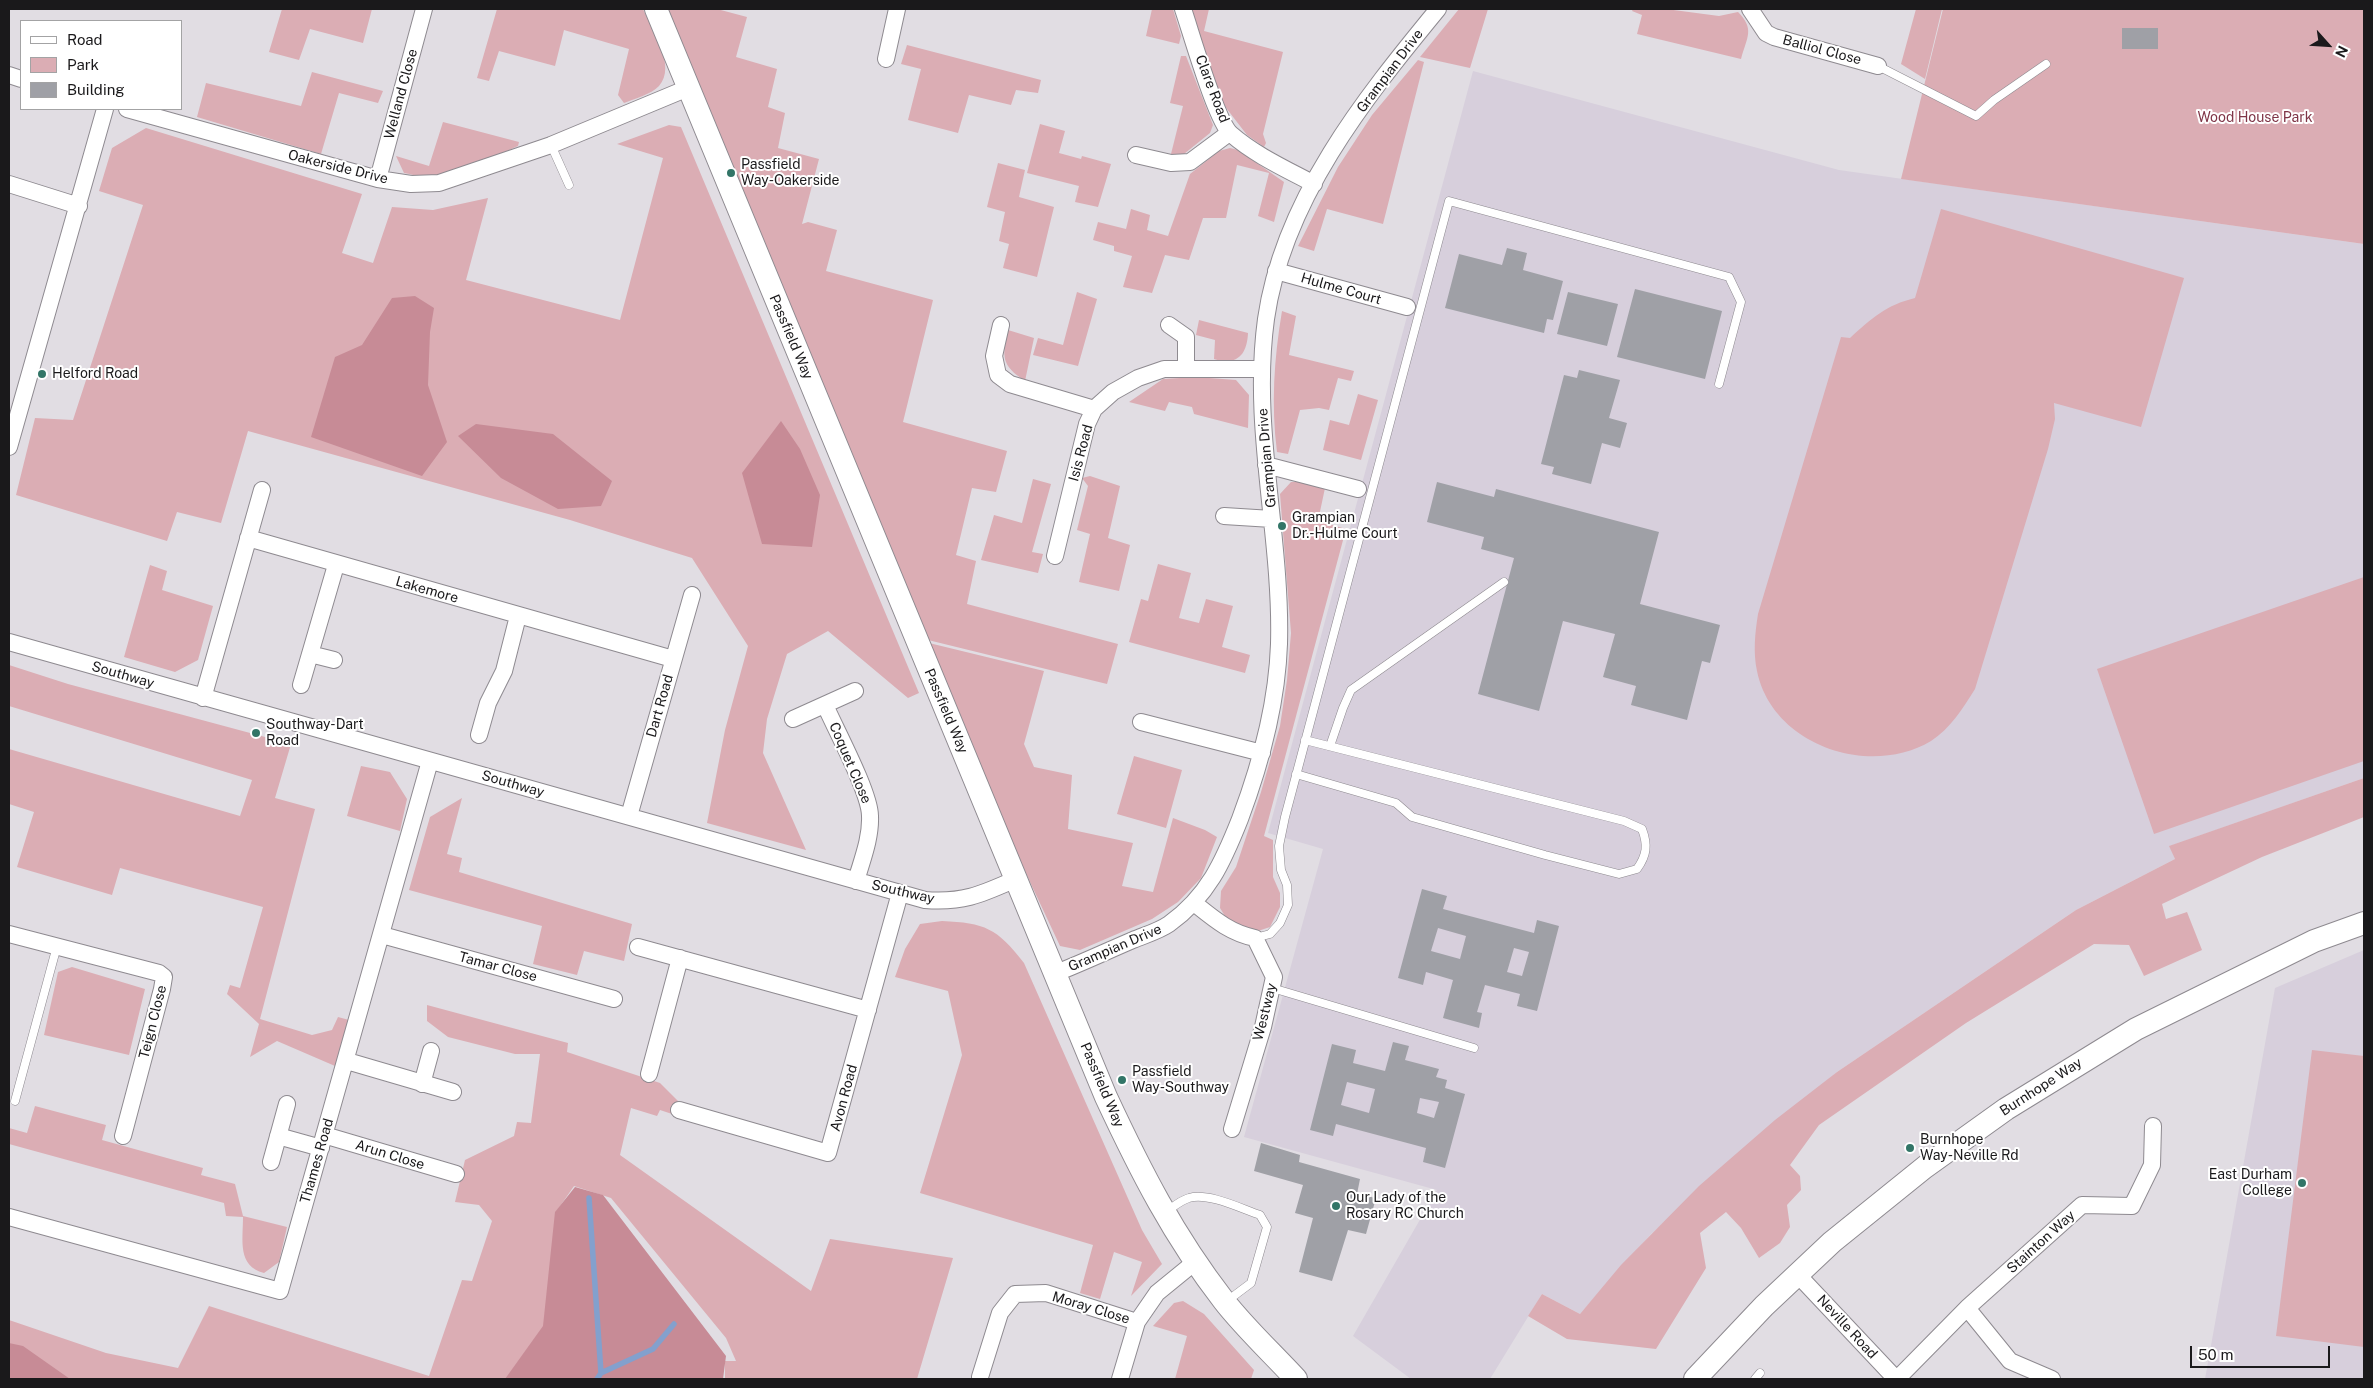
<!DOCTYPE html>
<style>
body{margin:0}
#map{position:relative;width:2373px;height:1388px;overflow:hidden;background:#e1dde3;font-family:"Public Sans",sans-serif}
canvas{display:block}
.frame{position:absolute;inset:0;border:10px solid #1a191b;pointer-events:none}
.legend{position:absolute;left:20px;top:20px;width:162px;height:90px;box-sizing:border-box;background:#fff;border:1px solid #a3a3a4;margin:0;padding:6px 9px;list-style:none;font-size:15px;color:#1a191b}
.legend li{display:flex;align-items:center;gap:10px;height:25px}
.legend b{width:25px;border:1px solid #a3a3a4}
.north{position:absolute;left:2303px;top:20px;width:50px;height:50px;-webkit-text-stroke:4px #fff;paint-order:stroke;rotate:116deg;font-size:14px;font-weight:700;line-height:20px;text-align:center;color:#1a191b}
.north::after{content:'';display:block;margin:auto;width:18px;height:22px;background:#1a191b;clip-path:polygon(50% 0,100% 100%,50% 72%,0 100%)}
.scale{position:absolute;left:2190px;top:1346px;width:140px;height:22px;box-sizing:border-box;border:2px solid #1a191b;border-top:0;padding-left:6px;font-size:15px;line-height:18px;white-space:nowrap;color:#1a191b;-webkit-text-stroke:4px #fff;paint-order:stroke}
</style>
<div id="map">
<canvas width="2373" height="1388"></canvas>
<div class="frame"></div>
<ul class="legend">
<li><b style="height:6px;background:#fff"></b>Road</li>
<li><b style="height:14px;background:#dbadb4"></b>Park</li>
<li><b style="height:14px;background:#9fa0a6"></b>Building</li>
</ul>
<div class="north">N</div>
<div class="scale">50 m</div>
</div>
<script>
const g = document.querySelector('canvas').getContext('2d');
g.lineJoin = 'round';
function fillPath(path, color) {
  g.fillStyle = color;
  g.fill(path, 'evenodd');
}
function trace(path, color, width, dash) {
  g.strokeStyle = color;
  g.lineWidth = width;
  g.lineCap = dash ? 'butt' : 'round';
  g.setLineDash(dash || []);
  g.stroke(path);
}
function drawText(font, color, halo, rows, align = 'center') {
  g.font = font + ' "Public Sans",sans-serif';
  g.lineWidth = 4;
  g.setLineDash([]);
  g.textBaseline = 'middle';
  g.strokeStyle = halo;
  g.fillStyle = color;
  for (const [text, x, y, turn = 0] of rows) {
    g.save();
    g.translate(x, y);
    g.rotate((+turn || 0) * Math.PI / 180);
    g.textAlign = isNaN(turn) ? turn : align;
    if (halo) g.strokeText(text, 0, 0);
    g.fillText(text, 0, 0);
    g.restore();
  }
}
fillPath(new Path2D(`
 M1473,71l366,99 525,74v534l-194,68 5,13 -99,51 -239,162 -186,162 -71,80 -38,-20 -52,85h-79l-58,-43 84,-146 -193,-53 79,-288 -55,-16z
 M2364,950v429h-159l70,-391z`), '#d7cfdc');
fillPath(new Path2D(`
 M282,9h90l-9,34 -53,-14 -11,31 -30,-8z
 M497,9h146c9,20 34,57 16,77 -7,8 -25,13 -35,17l-6,-8 11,-46 -65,-19 -9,36 -56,-15 -10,30 -12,-3z
 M668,9h49l30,8 -11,40 41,12 -9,38 17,6 -7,35 41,11 -17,65 6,-2 29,8 -11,41 107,29 -30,122 104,29 -11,41 -24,-4 -16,67 20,6 -9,43 151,40 -11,40 -179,-44z
 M1152,9h21l8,27 -2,8 -33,-8z
 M1188,9h21l-5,22 79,21 -20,82 3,9 -2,4 -17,-12 -27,-35z
 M1459,9h29l-18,59 -50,-11z
 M1633,9h33l53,7 19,-4c17,17 9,25 3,47l-104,-25 5,-19 -10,-4z
 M1916,9h26l-17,70 -24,-15z
 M1943,9h421v235l-463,-65z
 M907,45l134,35 -3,13 -22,-3 -5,15 -42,-10 -11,38 -50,-13 13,-51 -20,-5z
 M1181,56h5l27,69 -3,8 -26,21h-13l12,-48 -13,-3z
 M1418,60l6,2 -41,162 -56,-15 -13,42 -16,-5 40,-79 34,-52z
 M312,72l71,19 -5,12 -39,-10 -18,61 -124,-37 9,-34 95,23z
 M443,122l76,20 -1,4c-24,11 -65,32 -91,31 -8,0 -16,-3 -23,-4l-8,-17 33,10z
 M1040,124l25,7 -6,22 22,6 1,-3 29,8 -13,43 -23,-5 4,-16 -52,-13z
 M669,125l12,2 238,566 -11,5 -80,-67 -41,23 -20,65 -4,34 43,97 -99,-27 18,-93 23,-84 -56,-88 -122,-38 -322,-89 -27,92 -44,-11 -10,29 -151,-46 19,-77 38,2 70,-215 -44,-14 13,-43 34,-20 216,66 -20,59 31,10 19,-56 41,3 55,-12 -22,82 154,40 43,-162 -46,-14z
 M1230,148l8,2 46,32 -10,40 -16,-6 11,-43 -32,-8 -11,53h-23l-14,42 -24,-5 -13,38 -29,-6 9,-31 -18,-5v-5l-21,-6 5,-18 28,7 5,-20 19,6 -3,15 21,6 22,-62 29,-23z
 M998,163l27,7 -6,27 35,10 -17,70 -34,-9 6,-24 -10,-3 6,-29 -18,-5z
 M1941,209l243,69 -43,149 -87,-24 1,16 -7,30 -73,240c-12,19 -25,40 -44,52 -62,37 -159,4 -174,-70 -4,-19 -2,-38 1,-57l83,-277 9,1c22,-20 36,-33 65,-40z
 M1077,292l20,7 -19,67 -45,-11 5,-17 25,7z
 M1282,311l14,5 -7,39 65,16 -3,10 -13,-3 -9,32 -10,-2 -19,2 -12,44 -11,-2c-6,-48 -3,-93 5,-141z
 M1199,320l49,13c-1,22 -11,33 -34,26l1,-19 -19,-5z
 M1008,330l26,8 -9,43c-24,-16 -23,-24 -17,-51z
 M1196,377l40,3 13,15 -1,33 -54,-14 -2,-7 -23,-5 -4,9 -36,-9 34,-23z
 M1358,394l20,6 -17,60 -38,-10 7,-30 19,5z
 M1090,476l30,10 -12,52 22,7 -11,46 -40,-9 11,-48 -13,-4 11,-44 -6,-8z
 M1033,479l18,5 -19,68 11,2 -5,19 -57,-13 13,-45 28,8z
 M1291,482h13l21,6 -7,33 28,8 -82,307 9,4v37l7,16v14l-10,20 -15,5 -27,-11 -8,-13 1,-17 15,-24 25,-75 19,-66 7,-46 4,-47 -11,-139z
 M1158,564l33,9 -12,45 20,5 7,-24 27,7 -11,41 28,8 -5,18 -116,-31 12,-43 7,2z
 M150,565l17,6 -5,19 51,16 -15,54 -23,12 -51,-15z
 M2364,577v184l-210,73 -57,-165z
 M929,643l115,28 -20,73 10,23 38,8 -4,54 65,14 -11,43 31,6 20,-74 32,12 12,7 -16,41 -23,24 -26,17 -72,31 -20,-4 -37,-79z
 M9,665l59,19 223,60 -16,54 40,11 -55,210 52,16 20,-5 6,-13 11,3 -14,46 -58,-25 -27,16 9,-33 -32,-30 3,-9 10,3 23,-81 -143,-39 -8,27 -95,-28 17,-55 -25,-8v-55l231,67 12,-36 -243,-74z
 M1134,756l48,14 -16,58 -49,-14z
 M361,766l29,6 17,27 -7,32 -53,-15z
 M2364,778v39l-102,40 -100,47 4,15 21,-7 15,38 -58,26 -15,-31 -35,-1 -128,79 -147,102 -29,40 10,11 1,14 -14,15 3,22 -10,16 -21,15 -18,-30 -15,-16 -26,21 6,35 -50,81 -89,-10 -39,-23 14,-22 38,20 41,-49 78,-79 76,-66 62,-48 239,-162 99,-51 -6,-13z
 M462,798l-15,56 15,4 -3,14 173,52 -8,37 -40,-10 -7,24 -44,-11 9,-38 -133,-36 21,-73z
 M942,921c43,2 55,7 82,42l118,267 20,34 -31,32 11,-34 -28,-10 -14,47 -20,-6 13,-48 -173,-52 42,-138 -14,-64 -53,-14 10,-28 15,-25z
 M72,967l73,22 -16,66 -85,-20 14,-63z
 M427,1005l141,38 -1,9 93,31 18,18 -3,14 -15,-5 -3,6 -26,-8 -11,47 191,136 19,-52 123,19 -36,121h-192v-18h11l-10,-23 -115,-140 -37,-12 -18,26 -12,114 -38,53h-497v-59l97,33 72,15 31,-62 220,70 33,-96 10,1 20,-60 -13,-16 -24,-3 10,-42 49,-24 3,-14 14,1 9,-69h-25l-67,-17 -21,-16z
 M2312,1050l52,6v291l-88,-11z
 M35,1106l71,19 -4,15 101,28 -2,7 34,9 8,32 44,11 -8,35 -15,11c-27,-7 -21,-33 -21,-56l-17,-1 -2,-13 -215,-59v-16l18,5z
 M1183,1301l21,13 50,56 -3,9h-76l12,-43 -34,-10 21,-23z`), '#dbadb4');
fillPath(new Path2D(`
 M415,296l19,12 -4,24 -2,53 19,57 -25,34 -111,-39 24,-80 27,-12 30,-47z
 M781,421l19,28 20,46 -8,52 -50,-3 -20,-71z
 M476,424l77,10 59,47 -11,25 -43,3 -57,-31 -43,-42z
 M575,1187l28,8 123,161 -3,23h-218l38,-53 12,-114z
 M9,1343l14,3 47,33h-61z`), '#c78b96');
trace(new Path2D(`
 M589,1198l12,175 -4,6
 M601,1373l52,-24 21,-25`), '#83a0cd', 5.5);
fillPath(new Path2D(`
 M2122,28h36v21h-36z
 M1507,248l20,5 -4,17 40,11 -10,39 -6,-1 -3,14 -99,-25 14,-54 43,11z
 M1635,289l87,22 -17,68 -88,-22z
 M1568,292l50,12 -11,42 -50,-12z
 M1579,370l41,10 -11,38 18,5 -7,25 -18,-5 -11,41 -39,-10 2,-7 -13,-3 23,-89 13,3z
 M1437,482l57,15 2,-8 163,43 -19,72 80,21 -10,38 -8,-2 -15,59 -56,-15 5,-19 -33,-9 12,-43 -52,-13 -24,90 -61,-17 36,-136 -33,-9 3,-12 -57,-15z
 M1422,889l25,7 -4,13 91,24 3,-13 22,6 -22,85 -20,-5 3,-12 -35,-9 -8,27 5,1 -3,15 -36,-10 10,-38 -27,-8 -3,13 -25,-7zM1438,928l28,8 -6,23 -29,-8zM1514,948l15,4 -7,24 -15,-4z
 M1393,1042l16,4 -4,14 34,9 -3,8 11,3 -2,8 20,6 -20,74 -22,-6 3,-14 -90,-24 -3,12 -23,-6 22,-86 24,6 -3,13 32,8zM1347,1082l28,7 -6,24 -28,-8zM1420,1098l19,4 -5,16 -17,-5z
 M1261,1143l39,12 -1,7 61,17 -3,15 19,4 -10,36 -18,-4 -16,51 -33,-9 14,-54 -18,-5 8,-28 -49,-14z`), '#9fa0a6');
const lane = new Path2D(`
 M1878,66l98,50 18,-16 52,-36
 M551,145l18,40
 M1330,746l13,-38 8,-18 153,-108
 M1296,774l100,29 16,14 133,38 74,19 18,-5c10,-14 11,-24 5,-40l-18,-8 -319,-81
 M1255,938l15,-4 10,-11 8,-18 -1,-20 -6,-15 -2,-24 6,-29 164,-616 280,76 12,25 -22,82
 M1272,988l202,60
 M15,1101l42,-155
 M1166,1212c7,-5 15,-12 23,-14 19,-6 53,11 71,17l7,12 -16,56 -24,18
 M1755,1379l5,-6`);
const street = new Path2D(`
 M1183,9c8,23 33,112 48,125 24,21 55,35 83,50
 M1750,9l16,24 8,4 104,29
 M886,59l11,-50
 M9,75l12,4
 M127,109l251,70 33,5 28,-1 112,-38 137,-57
 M1136,155l35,8 19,-1 39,-29
 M378,179l46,-170
 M9,184l70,22
 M1276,271l131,36
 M1001,325l-7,31 4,19 12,9 84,25
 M1169,325l17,12v32
 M9,447l96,-338
 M1266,465l92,24
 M1224,516l48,3
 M248,538l425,121
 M1055,556l32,-132 7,-15 19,-17 25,-14 26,-9h98
 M9,642l916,258c39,3 57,-6 91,-21
 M310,654l24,6
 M301,685l35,-120
 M203,698l59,-208
 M825,705c11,25 45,88 45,111 1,22 -8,44 -14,65
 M793,719l62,-28
 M1141,722l121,31
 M479,735l9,-32 16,-32 14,-55
 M629,816l63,-221
 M1194,903c20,16 36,30 61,35l19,39 -11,50 -31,102
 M9,934l150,39 5,4 -2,12 -39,147
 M382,935l232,64
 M638,947l230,63
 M1056,973c26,-10 51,-22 77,-33 12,-5 26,-9 36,-16 39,-28 54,-62 71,-105 21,-56 37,-114 39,-175 3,-108 -28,-216 -13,-325 17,-119 98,-220 172,-310
 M347,1061l106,31
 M649,1074l31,-116
 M422,1084l9,-33
 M679,1110l149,43 72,-260
 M324,1135l132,39
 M278,1136l43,12
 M271,1162l16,-58
 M9,1217l271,74 150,-530
 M1798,1275l98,104
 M1967,1308l43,53 42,18
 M980,1377l20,-64 15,-19 31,-1 91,29
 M1120,1379l17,-57 20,-29 38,-31
 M1897,1379l70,-71 115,-103 50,1 20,-41 1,-39`);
const secondary = new Path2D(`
 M656,9l450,1088c35,75 67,138 118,204 21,27 48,52 72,78
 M1695,1379l69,-73 68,-64 93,-75 81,-58 130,-80 178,-88 50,-18`);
trace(lane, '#8e8a90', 9);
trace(street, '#8e8a90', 18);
trace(secondary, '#8e8a90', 24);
trace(lane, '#fff', 8);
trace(street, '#fff', 16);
trace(secondary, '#fff', 22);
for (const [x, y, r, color] of [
 [731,173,5,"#327567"],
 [42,374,5,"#327567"],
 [1282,526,5,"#327567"],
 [256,733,5,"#327567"],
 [1122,1080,5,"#327567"],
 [1910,1148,5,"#327567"],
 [2302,1183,5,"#327567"],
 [1336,1206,5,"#327567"]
]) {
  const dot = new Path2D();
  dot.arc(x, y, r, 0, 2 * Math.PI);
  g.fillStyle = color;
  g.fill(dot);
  trace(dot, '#fff', 2);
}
drawText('14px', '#1a191b', '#fff', [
 ["Balliol Close",1822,50,15],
 ["Grampian Drive",1390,71,-53],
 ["Clare Road",1212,89,69],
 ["Welland Close",401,94,-75],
 ["Oakerside Drive",338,167,14],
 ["Hulme Court",1341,289,16],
 ["Passfield Way",791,337,67],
 ["Isis Road",1081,453,-75],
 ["Grampian Drive",1267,458,-95],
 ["Lakemore",427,590,16],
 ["Southway",123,675,16],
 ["Dart Road",660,706,-74],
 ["Passfield Way",946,711,67],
 ["Coquet Close",850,763,67],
 ["Southway",513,784,16],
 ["Southway",903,892,13],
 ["Grampian Drive",1115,948,-23],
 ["Tamar Close",498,967,15],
 ["Westway",1265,1012,-76],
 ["Teign Close",153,1022,-76],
 ["Passfield Way",1102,1085,67],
 ["Burnhope Way",2041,1087,-33],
 ["Avon Road",844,1098,-75],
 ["Arun Close",390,1155,17],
 ["Thames Road",317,1161,-74],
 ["Stainton Way",2041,1242,-42],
 ["Moray Close",1091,1308,17],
 ["Neville Road",1847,1327,47]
]);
drawText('14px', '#7f3547', '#fff', [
 ["Wood House Park",2255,118]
]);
drawText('14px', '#1a191b', '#fff', [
 ["Passfield",741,165],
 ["Way-Oakerside",741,181],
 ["Helford Road",52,374],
 ["Grampian",1292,518],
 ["Dr.-Hulme Court",1292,534],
 ["Southway-Dart",266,725],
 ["Road",266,741],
 ["Passfield",1132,1072],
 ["Way-Southway",1132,1088],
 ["Burnhope",1920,1140],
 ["Way-Neville Rd",1920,1156],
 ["East Durham",2292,1175,"right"],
 ["College",2292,1191,"right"],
 ["Our Lady of the",1346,1198],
 ["Rosary RC Church",1346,1214]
], 'left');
</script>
